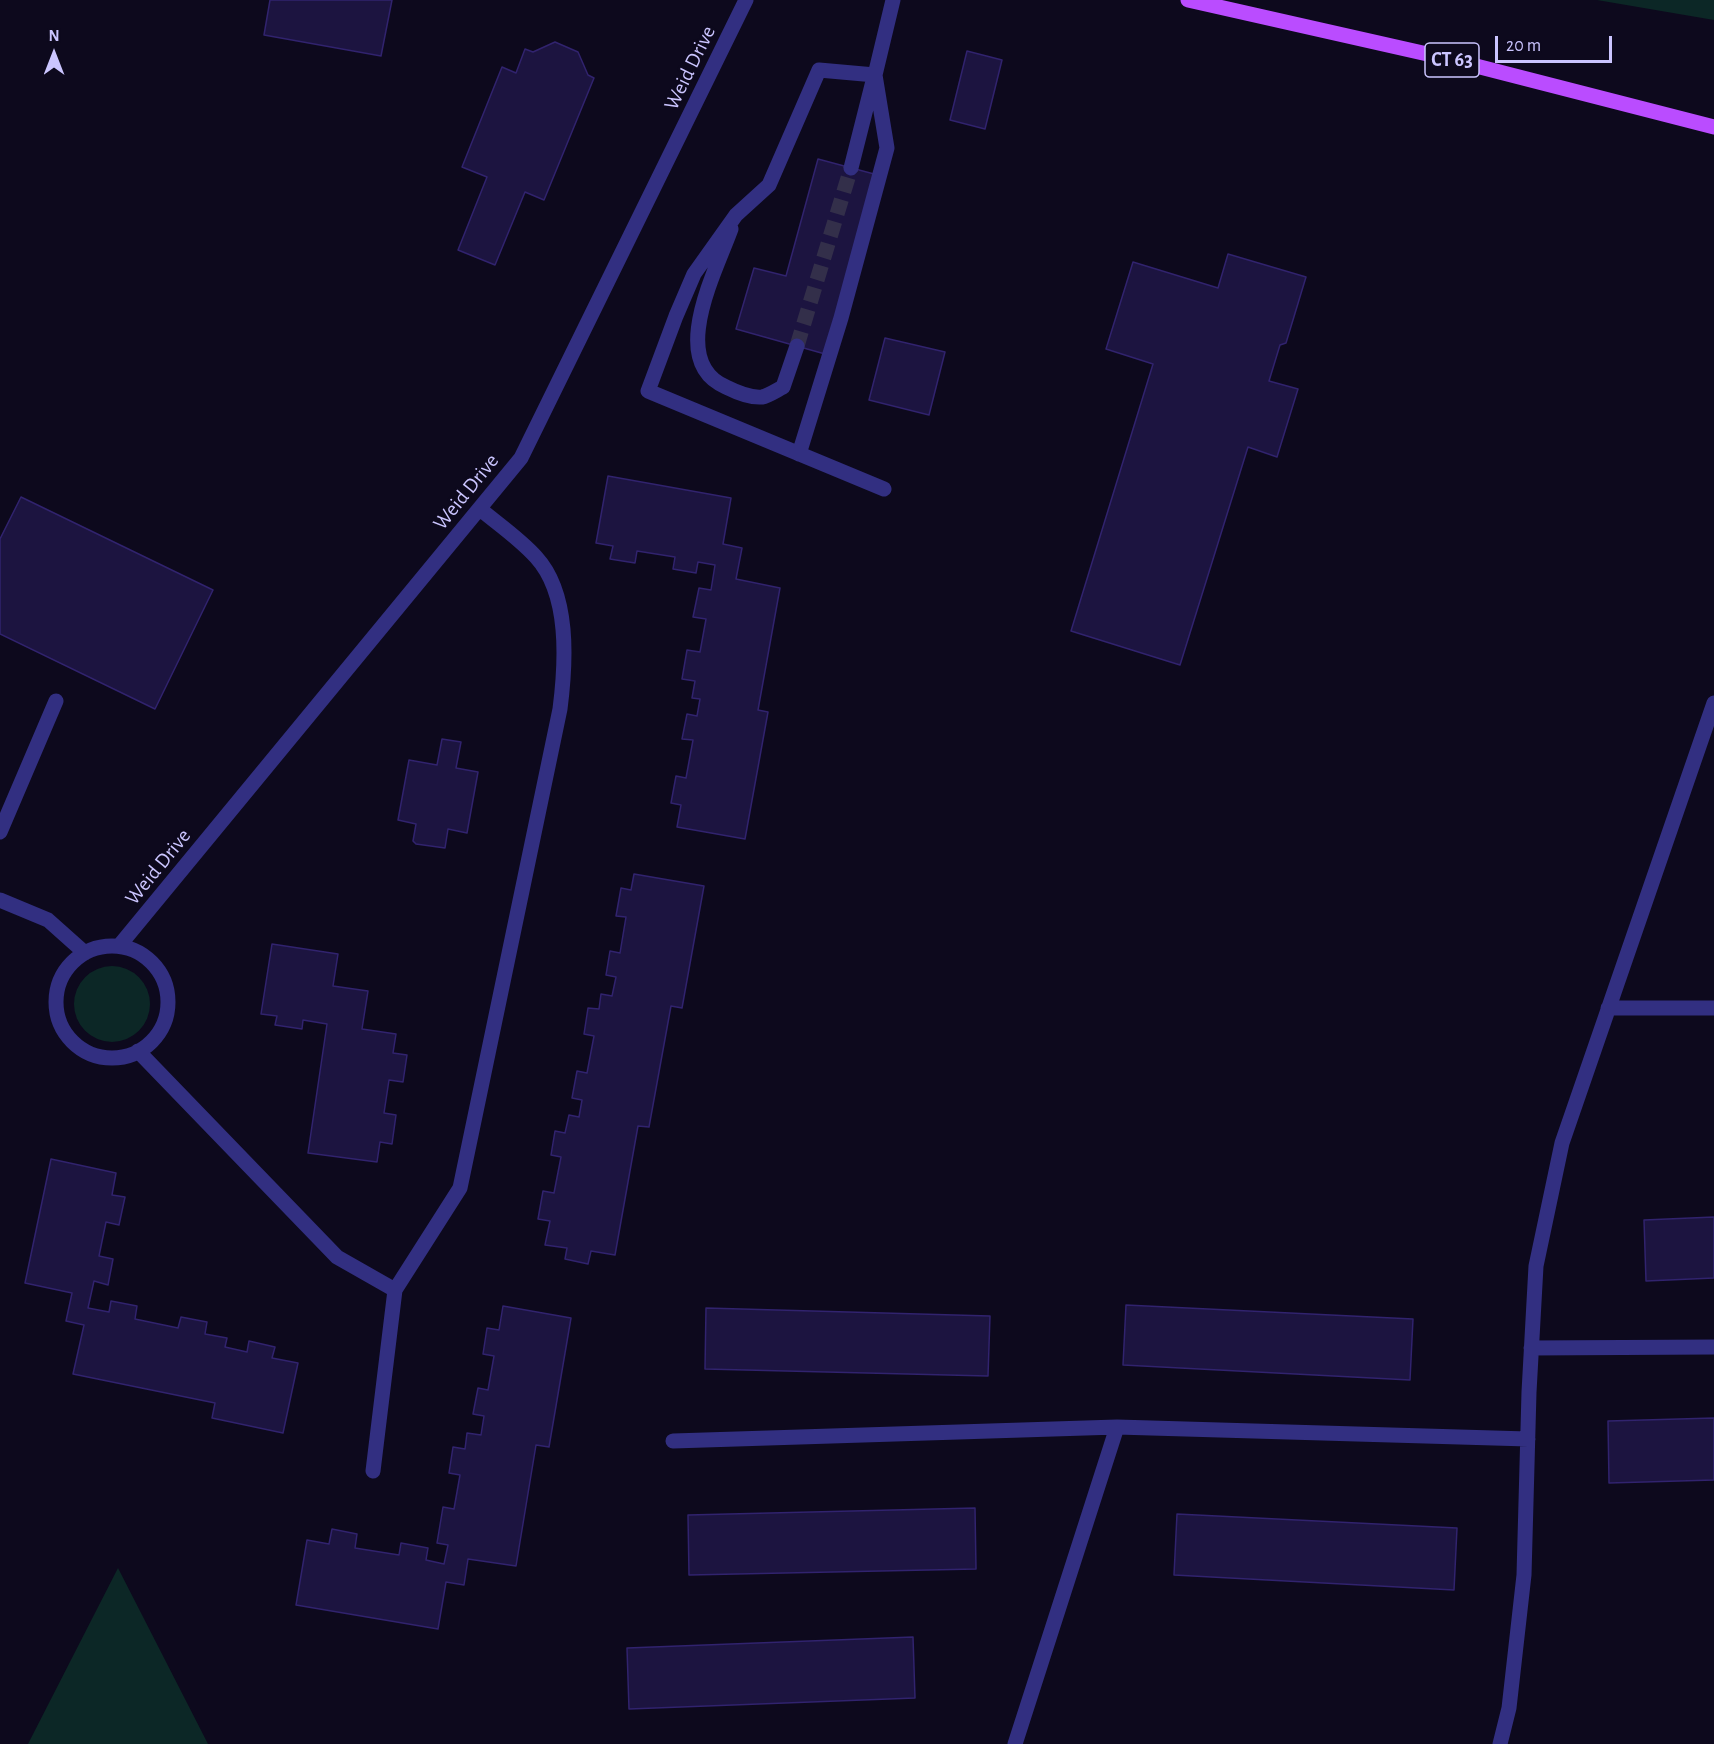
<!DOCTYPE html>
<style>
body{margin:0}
#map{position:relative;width:1714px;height:1744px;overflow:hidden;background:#0d091d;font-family:"Alegreya Sans",sans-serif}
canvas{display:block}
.north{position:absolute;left:24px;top:24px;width:60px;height:60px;-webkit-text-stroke:4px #0d091d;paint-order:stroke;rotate:0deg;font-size:16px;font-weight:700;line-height:24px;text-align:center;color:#cbc5ff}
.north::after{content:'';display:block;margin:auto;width:21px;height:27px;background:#cbc5ff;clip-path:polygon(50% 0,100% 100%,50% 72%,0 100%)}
.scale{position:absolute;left:1495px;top:36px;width:117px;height:27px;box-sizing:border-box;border:3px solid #cbc5ff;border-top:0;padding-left:8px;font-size:18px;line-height:21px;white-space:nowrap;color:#cbc5ff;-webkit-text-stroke:4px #0d091d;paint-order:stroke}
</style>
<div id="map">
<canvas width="1714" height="1744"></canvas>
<div class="north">N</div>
<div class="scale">20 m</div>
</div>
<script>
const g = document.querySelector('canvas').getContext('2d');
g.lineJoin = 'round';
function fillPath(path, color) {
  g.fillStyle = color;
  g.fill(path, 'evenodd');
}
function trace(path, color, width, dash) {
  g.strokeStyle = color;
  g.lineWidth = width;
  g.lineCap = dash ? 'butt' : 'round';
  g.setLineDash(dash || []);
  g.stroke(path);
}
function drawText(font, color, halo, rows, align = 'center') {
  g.font = font + ' "Alegreya Sans",sans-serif';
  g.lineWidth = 5;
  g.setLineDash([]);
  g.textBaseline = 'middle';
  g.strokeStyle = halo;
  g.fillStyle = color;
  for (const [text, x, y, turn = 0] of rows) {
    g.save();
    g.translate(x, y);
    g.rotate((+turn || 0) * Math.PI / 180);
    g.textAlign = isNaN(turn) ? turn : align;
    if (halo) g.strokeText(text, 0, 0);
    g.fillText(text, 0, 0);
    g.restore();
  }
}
fillPath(new Path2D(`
 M1597,0h117v20z
 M74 1004a38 38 0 1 1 76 0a38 38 0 1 1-76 0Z
 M118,1568l90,176h-180z`), '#0c2726');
const building = new Path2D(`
 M270,0h122l-11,56 -117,-21z
 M555,42l23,10 10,23 6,3 -50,122 -19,-8 -30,73 -37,-15 29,-73 -25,-10 40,-100 14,6 9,-24 8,3z
 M967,51l35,9 -17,69 -35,-9z
 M818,159l56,15 -49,180 -89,-25 18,-61 32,8z
 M1228,254l78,23 -20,66 -6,2 -11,36 29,8 -21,68 -29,-10 -68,218 -109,-34 82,-267 -47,-15 27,-87 85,26z
 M885,338l60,14 -16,63 -60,-15z
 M608,476l123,22 -8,46 19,4 -6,31 44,9 -22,122 10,2 -23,127 -68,-12 4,-22 -10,-2 5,-27 10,2 7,-38 -11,-1 5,-25 10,2 3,-17 -8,-1 3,-17 -13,-2 5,-29 13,2 6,-33 -13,-2 6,-29 12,2 4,-25 -17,-3 -2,11 -23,-4 2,-12 -38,-6 -2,12 -25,-4 3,-13 -17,-3z
 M21,497l192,93 -58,119 -155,-75v-95z
 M442,739l19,3 -5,26 22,4 -11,61 -19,-4 -3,19 -29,-4 -3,-3 3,-17 -18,-4 11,-60 28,5z
 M634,874l70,12 -22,122 -11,-2 -22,121 -11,-1 -23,129 -24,-4 -3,13 -23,-5 2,-11 -22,-3 5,-24 -12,-2 5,-28 11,2 7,-36 -10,-2 4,-24 10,2 4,-18 10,2 3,-17 -10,-2 5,-27 10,2 7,-37 -10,-2 4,-26 11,1 2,-15 11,2 4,-19 -10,-2 4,-24 10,2 6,-36 -10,-1 5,-28 10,2z
 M272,944l66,10 -5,32 35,5 -6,38 34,5 -3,19 14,2 -4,27 -14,-2 -5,33 12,2 -4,29 -12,-2 -3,20 -69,-9 19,-129 -24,-4 -1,9 -27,-4 2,-9 -16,-2z
 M51,1159l65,14 -4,22 13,2 -6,28 -13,-3 -7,34 14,3 -5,26 -14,-4 -6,27 21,4 2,-11 26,5 -2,13 43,9 3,-11 26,5 -2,12 22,4 -2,9 22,5 2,-11 26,6 -3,11 26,5 -15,70 -71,-15 3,-15 -142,-29 11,-49 -18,-4 6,-28 -47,-10z
 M1714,1217v61l-68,3 -2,-61z
 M1126,1305l287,14 -3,61 -287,-15z
 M503,1306l68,12 -22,129 -13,-2 -20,121 -48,-7 -4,26 -18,-3 -8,47 -142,-24 11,-65 22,4 3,-15 25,5 -2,14 44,7 2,-12 27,5 -2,12 18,4 4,-19 -11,-2 6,-36 11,2 6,-34 -11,-2 4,-26 12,2 2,-16 14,2 3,-19 -11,-2 5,-26 10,2 6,-34 -11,-2 4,-26 12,2z
 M706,1308l284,8 -2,60 -283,-7z
 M1714,1418v62l-105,3 -1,-62z
 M975,1508l1,61 -287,6 -1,-60z
 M1177,1514l280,14 -3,62 -280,-15z
 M913,1637l2,61 -286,11 -2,-61z`);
fillPath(building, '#1c1440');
trace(building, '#31236e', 1.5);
trace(new Path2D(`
 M797,346l54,-178`), '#332f4a', 15, [15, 8]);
trace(new Path2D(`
 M851,168l22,-87
 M731,229c-15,42 -64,133 -5,158 10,5 25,11 36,10 6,-1 15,-7 21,-10l14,-41
 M799,454l42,-136 46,-170 -12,-73
 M884,489l-236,-98 28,-75 18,-42 42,-59 33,-30 50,-115 56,5 18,-75
 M0,832l56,-131
 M0,900l48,20 37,33
 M119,946l402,-488 225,-458
 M56 1002a56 56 0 1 1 112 0a56 56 0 1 1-112 0Z
 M1608,1008h106
 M138,1051l199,206 58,33
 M1531,1348l183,-1
 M673,1441l444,-14 411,12
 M373,1471l22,-181 65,-102 100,-479c6,-47 10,-115 -24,-152 -16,-18 -38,-33 -56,-48
 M1015,1744l102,-317
 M1500,1744l9,-36 15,-133 5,-183 7,-126 26,-123 152,-440`), '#322f81', 15);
trace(new Path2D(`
 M1188,0l257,58 269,69`), '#ba4cff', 15);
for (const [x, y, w] of [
 [1452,60,54]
]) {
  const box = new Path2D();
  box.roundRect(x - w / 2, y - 17, w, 34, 4.5);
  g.fillStyle = '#0d091d';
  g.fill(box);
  trace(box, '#cbc5ff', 1.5);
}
drawText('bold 20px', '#cbc5ff', null, [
 ["CT 63",1452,60]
]);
drawText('21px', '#cbc5ff', '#0d091d', [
 ["Weid Drive",690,68,-64],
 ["Weid Drive",466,492,-51],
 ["Weid Drive",158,867,-51]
]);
</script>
